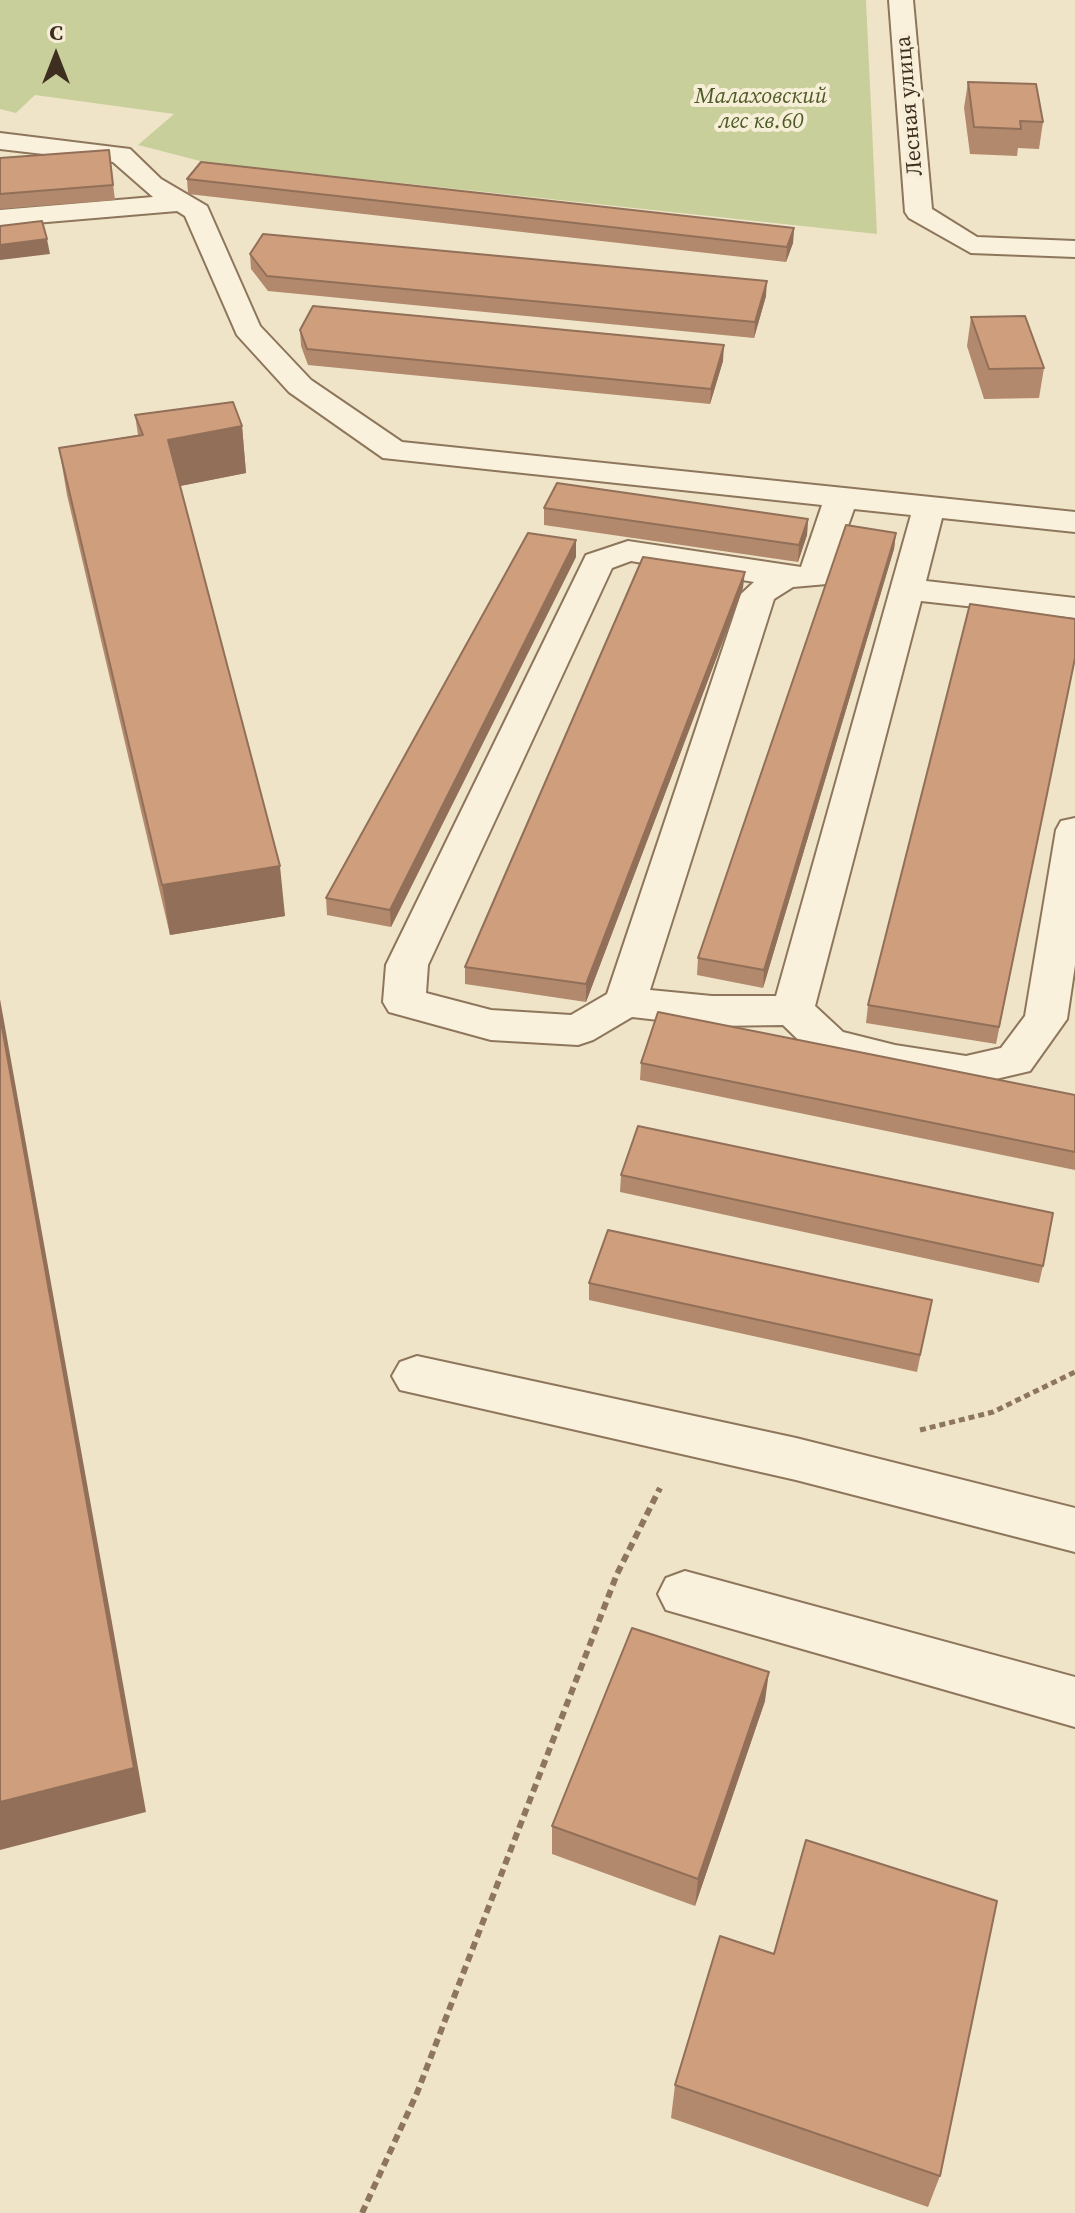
<!DOCTYPE html>
<meta charset="utf-8">
<style>
body{margin:0}
#map{position:relative;width:1075px;height:2213px;overflow:hidden;background:#f0e4c8;font-family:"Source Serif 4",serif}
canvas{display:block}
.north{position:absolute;left:16px;top:16px;width:80px;height:80px;-webkit-text-stroke:6px #f7eed8;paint-order:stroke;rotate:0deg;font-size:22px;font-weight:700;line-height:32px;text-align:center;color:#3d2e20}
.north::after{content:'';display:block;margin:auto;width:28px;height:36px;background:#3d2e20;clip-path:polygon(50% 0,100% 100%,50% 72%,0 100%)}
</style>
<div id="map">
<canvas width="1075" height="2213"></canvas>
<div class="north">С</div>
</div>
<script>
const g = document.querySelector('canvas').getContext('2d');
g.lineJoin = 'round';
function fillPath(path, color) {
  g.fillStyle = color;
  g.fill(path, 'evenodd');
}
function trace(path, color, width, dash) {
  g.strokeStyle = color;
  g.lineWidth = width;
  g.lineCap = dash ? 'butt' : 'round';
  g.setLineDash(dash || []);
  g.stroke(path);
}
function drawText(font, color, halo, rows, align = 'center') {
  g.font = font + ' "Source Serif 4",serif';
  g.lineWidth = 8;
  g.setLineDash([]);
  g.textBaseline = 'middle';
  g.strokeStyle = halo;
  g.fillStyle = color;
  for (const [text, x, y, turn = 0] of rows) {
    g.save();
    g.translate(x, y);
    g.rotate((+turn || 0) * Math.PI / 180);
    g.textAlign = isNaN(turn) ? turn : align;
    if (halo) g.strokeText(text, 0, 0);
    g.fillText(text, 0, 0);
    g.restore();
  }
}
fillPath(new Path2D(`
 M0,0h866l11,234 -673,-72 -66,-17 36,-31 -139,-19 -19,18 -16,-4z`), '#c9cf9b');
const minor = new Path2D(`
 M889,0h24l19,209 45,28 98,4v16l-104,-4 -62,-35 -4,-6z
 M0,133l130,16 31,30 46,27 53,120 51,54 91,62 673,70v20l-133,-14 -16,63 149,17v20l-154,-17 -106,405 28,26 52,13 71,11 35,-8 24,-32 31,-186 5,-9 14,-3v147l-8,54 -37,52 -64,15 -71,-11 -81,-20 -31,-30 -71,1 -80,-9 -39,23 -15,5 -87,-5 -102,-28 -6,-10 3,-37 200,-410 42,-14 173,26 21,-62 -439,-47 -94,-66 -52,-57 -52,-119 -8,-5 -177,15v-16l153,-13 -40,-35 -113,-13zM854,509l57,6 -135,481h-64l-62,-6 124,-391 19,-12 34,-3zM631,561l123,21 -13,12 -134,400 -36,21 -80,-5 -65,-17 2,-28 184,-397z
 M417,1356l379,82 279,70v44l-279,-72 -396,-90 -8,-14 8,-14z
 M685,1571l390,106v50l-409,-117 -8,-16 8,-16z`);
trace(minor, '#8d765c', 4);
trace(new Path2D(`
 M920,1430l73,-18 82,-40`), '#8d765c', 5, [6, 4]);
trace(new Path2D(`
 M362,2213l55,-120 200,-519 43,-86`), '#8d765c', 6, [8, 5]);
fillPath(minor, '#faf1dc');
fillPath(new Path2D(`
 M968,82l75,40 -4,27 -21,-1 -1,8 -47,-2 -6,-46z
 M109,150l6,50 -115,9v-51z
 M187,179l607,49 -1,15 -7,19 -598,-68z
 M250,254l516,42 -12,42 -486,-47 -17,-22z
 M971,317l73,51 -5,30 -55,1 -17,-53z
 M300,330l423,31 -13,43 -402,-39 -7,-19z
 M135,415l107,11 4,47 -66,13 105,430 -115,19 -103,-440 -8,-47 79,-13z
 M544,508l264,11 -1,16 -9,27 -254,-37z
 M896,533l-2,16 -131,439 -66,-13 1,-17z
 M576,557l-185,370 -64,-12 -1,-17z
 M743,588l-157,414 -121,-18v-17z
 M1075,658l-79,386 -130,-21 2,-18z
 M641,1063l434,32v75l-435,-90z
 M621,1175l422,91 -4,17 -419,-91z
 M589,1283l343,17 -15,72 -328,-72z
 M765,1701l-70,205 -143,-52v-28z
 M675,2085l265,91 -12,31 -257,-89z`), '#b2896c');
fillPath(new Path2D(`
 M794,228l-1,15 -7,19 1,-15z
 M47,239l3,15 -50,6v-15z
 M767,281l-1,15 -12,42 1,-16z
 M724,345l-1,16 -13,43 1,-15z
 M242,426l4,47 -71,14 -7,-47z
 M808,519l-1,16 -9,27 1,-17z
 M896,533l-2,16 -131,439 1,-18z
 M576,540v17l-185,370 -1,-17z
 M745,572l-2,16 -157,414v-18z
 M280,866l5,50 -115,19 -8,-50z
 M0,999l146,813 -146,38z
 M769,1672l-4,29 -70,205 3,-27z`), '#916f58');
const building = new Path2D(`
 M968,82l68,2 7,38 -23,-1 1,8 -47,-2z
 M109,150l4,35 -113,9v-36z
 M201,162l593,66 -7,19 -600,-68z
 M42,221l5,18 -47,6v-19z
 M263,234l504,47 -12,41 -488,-46 -17,-22z
 M313,306l411,39 -13,44 -404,-40 -7,-19z
 M1025,316l19,52 -55,1 -18,-52z
 M233,402l9,24 -74,14 112,426 -118,19 -103,-437 84,-13 -8,-20z
 M557,483l251,36 -9,26 -255,-37z
 M846,525l50,8 -132,437 -66,-12z
 M528,533l48,7 -186,370 -64,-12z
 M643,557l102,15 -159,412 -121,-17z
 M970,604l105,15v39l-76,369 -131,-22z
 M658,1012l417,83v57l-434,-89z
 M0,1016l134,752 -134,34z
 M638,1126l415,87 -10,53 -422,-91z
 M608,1230l324,70 -12,55 -331,-72z
 M632,1628l137,44 -71,207 -146,-53z
 M806,1840l191,61 -57,275 -265,-91 45,-149 54,18z`);
fillPath(building, '#cf9f7d');
trace(building, '#916f58', 2);
drawText('italic 22px', '#4d5a26', '#f7eed8', [
 ["Малаховский",761,97],
 ["лес кв.60",761,122]
]);
drawText('22px', '#3d2e20', '#f7eed8', [
 ["Лесная улица",910,106,-95]
]);
</script>
